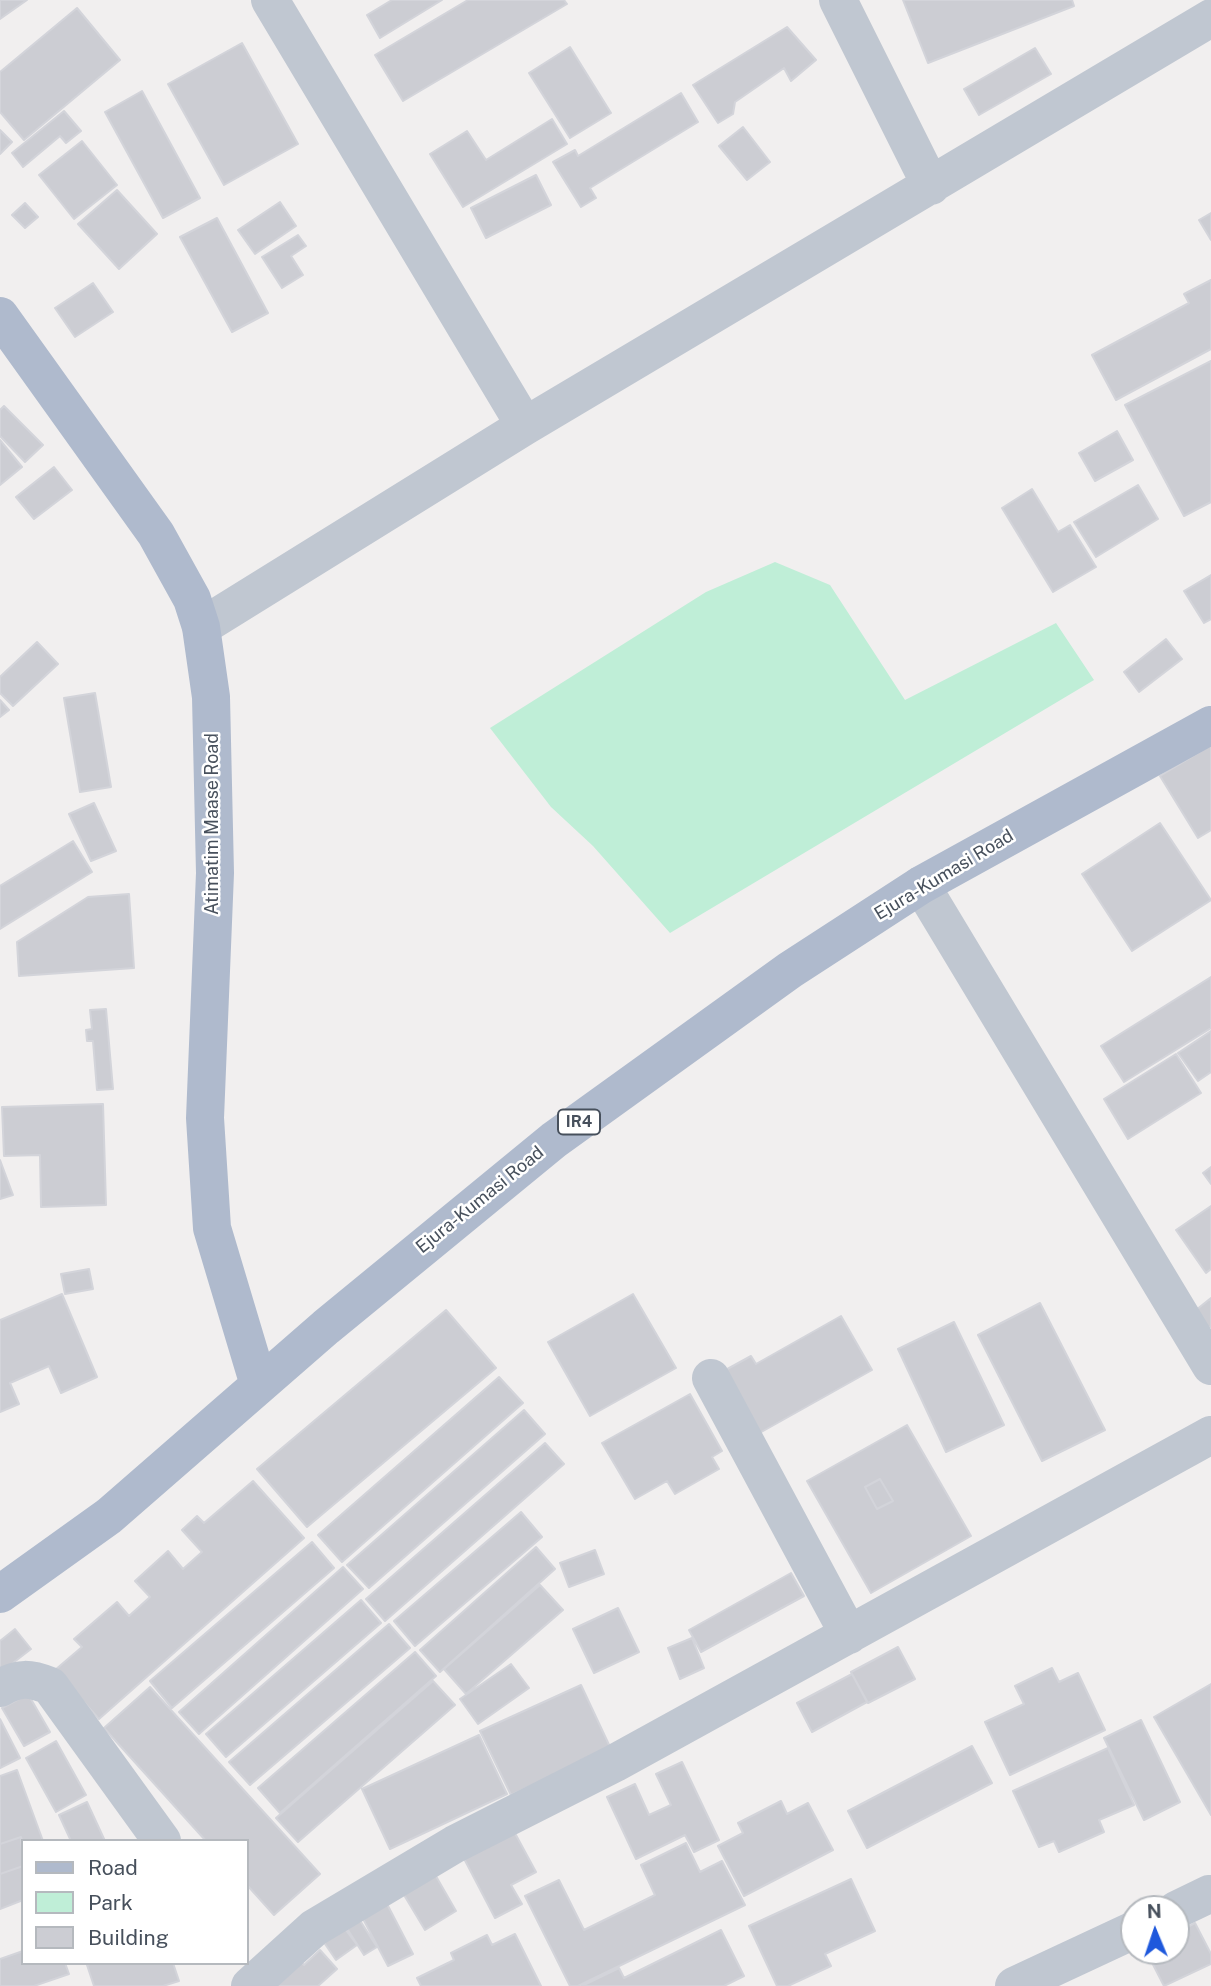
<!DOCTYPE html>
<style>
body{margin:0}
#map{position:relative;width:1211px;height:1986px;overflow:hidden;background:#f1efef;font-family:"Public Sans",sans-serif}
canvas{display:block}
.legend{position:absolute;left:21px;top:1839px;width:228px;height:126px;box-sizing:border-box;background:#fff;border:2px solid #b5b9be;margin:0;padding:9px 12px;list-style:none;font-size:21px;color:#47505c}
.legend li{display:flex;align-items:center;gap:14px;height:35px}
.legend b{width:35px;border:2px solid #b5b9be}
.north{position:absolute;left:1120px;top:1895px;width:70px;height:70px;box-sizing:border-box;background:#fff;border:2px solid #b5b9be;border-radius:50%;rotate:358deg;font-size:19px;font-weight:700;line-height:28px;text-align:center;color:#47505c}
.north::after{content:'';display:block;margin:auto;width:24px;height:32px;background:#1e58dc;clip-path:polygon(50% 0,100% 100%,50% 72%,0 100%)}
</style>
<div id="map">
<canvas width="1211" height="1986"></canvas>
<ul class="legend">
<li><b style="height:9px;background:#afbacd"></b>Road</li>
<li><b style="height:19px;background:#bfeed7"></b>Park</li>
<li><b style="height:19px;background:#cccdd3"></b>Building</li>
</ul>
<div class="north">N</div>
</div>
<script>
const g = document.querySelector('canvas').getContext('2d');
g.lineJoin = 'round';
function fillPath(path, color) {
  g.fillStyle = color;
  g.fill(path, 'evenodd');
}
function trace(path, color, width, dash) {
  g.strokeStyle = color;
  g.lineWidth = width;
  g.lineCap = dash ? 'butt' : 'round';
  g.setLineDash(dash || []);
  g.stroke(path);
}
function drawText(font, color, halo, rows, align = 'center') {
  g.font = font + ' "Public Sans",sans-serif';
  g.lineWidth = 5;
  g.setLineDash([]);
  g.textBaseline = 'middle';
  g.strokeStyle = halo;
  g.fillStyle = color;
  for (const [text, x, y, turn = 0] of rows) {
    g.save();
    g.translate(x, y);
    g.rotate((+turn || 0) * Math.PI / 180);
    g.textAlign = isNaN(turn) ? turn : align;
    if (halo) g.strokeText(text, 0, 0);
    g.fillText(text, 0, 0);
    g.restore();
  }
}
fillPath(new Path2D(`
 M775,562l55,23 75,115 151,-77 38,57 -424,253 -77,-87 -42,-39 -61,-79 216,-136z`), '#bfeed7');
const building = new Path2D(`
 M0,0h27l-27,19z
 M392,0h50l-62,38 -13,-23z
 M468,0h96l3,4 -164,97 -28,-46z
 M903,0h169l2,6 -146,57z
 M77,8l43,52 -96,80 -24,-28v-40z
 M787,27l29,33 -25,21 -7,-13 -49,34 -2,12 -15,9 -25,-38z
 M242,43l56,101 -74,41 -56,-101z
 M570,47l41,66 -41,25 -41,-65z
 M1035,48l16,26 -72,41 -15,-26z
 M142,91l58,107 -37,20 -58,-106z
 M681,93l17,29 -108,66 6,10 -15,9 -28,-45 22,-12 3,6z
 M64,111l17,20 -15,12 -6,-7 -37,31 -11,-14z
 M552,119l15,25 -104,63 -33,-53 37,-23 19,29z
 M743,127l27,35 -23,18 -28,-34z
 M0,130l12,12 -12,12z
 M82,141l35,44 -43,34 -35,-44z
 M536,175l15,30 -65,33 -15,-30z
 M117,190l40,44 -38,35 -41,-45z
 M280,202l16,24 -41,28 -17,-24z
 M25,203l13,14 -13,11 -13,-13z
 M1211,213v27l-12,-20z
 M217,218l51,95 -36,19 -52,-95z
 M298,235l8,11 -15,10 12,19 -21,13 -20,-31z
 M1211,280v69l-95,51 -24,-45 97,-52 -5,-9z
 M93,283l20,29 -38,25 -20,-29z
 M1211,361v141l-27,14 -59,-111z
 M4,406l39,39 -18,17 -25,-26v-26z
 M1117,431l16,29 -38,21 -16,-28z
 M0,440l22,27 -22,18z
 M54,467l18,23 -38,29 -18,-22z
 M1138,485l20,34 -62,38 -22,-35z
 M1032,489l26,43 12,-7 26,42 -43,25 -51,-84z
 M1211,575v44l-7,4 -20,-32z
 M1166,639l16,20 -43,33 -15,-20z
 M37,642l21,22 -45,42 -13,-13v-16z
 M95,693l16,94 -31,5 -16,-94z
 M0,700l9,10 -9,7z
 M1211,745v85l-13,8 -38,-62z
 M94,803l22,48 -25,10 -22,-47z
 M1160,823l51,77 -79,51 -50,-77z
 M73,841l19,31 -92,57v-43z
 M129,894l5,74 -115,8 -2,-34 71,-45z
 M1211,977v51l-87,54 -23,-36z
 M106,1009l7,80 -16,1 -4,-49h-6l-1,-11 6,-1 -2,-19z
 M1211,1031v41l-13,9 -20,-28z
 M1176,1054l25,39 -73,46 -24,-40z
 M103,1104l3,101 -65,2 -1,-52 -36,1 -2,-49z
 M0,1160l13,35 -13,4z
 M1211,1167v17l-8,-11z
 M1211,1206v63l-5,4 -30,-43z
 M89,1269l4,20 -28,5 -4,-20z
 M62,1294l35,83 -36,16 -12,-27 -39,17 9,21 -19,8v-92z
 M633,1294l43,74 -86,48 -42,-74z
 M1211,1298v28l-5,5 -15,-17z
 M1040,1303l65,127 -63,31 -64,-126z
 M446,1310l50,58 -189,159 -50,-58z
 M841,1316l31,54 -116,65 -36,-62 31,-17 5,8z
 M954,1322l50,103 -58,27 -48,-103z
 M499,1377l24,26 -181,159 -24,-27z
 M690,1394l32,57 -10,6 7,12 -44,25 -8,-13 -32,18 -33,-56z
 M524,1410l21,24 -176,154 -22,-23z
 M907,1425l64,111 -100,57 -64,-112zM880,1479l13,22 -16,8 -12,-22z
 M545,1443l19,21 -179,157 -19,-22z
 M880,1479l13,22 -16,8 -12,-22z
 M253,1481l51,57 -205,181 -44,-49 27,-23 -8,-8 43,-37 12,14 21,-19 -15,-16 33,-30 15,18 19,-17 -20,-22 15,-14 7,7z
 M521,1512l21,25 -127,109 -21,-25z
 M312,1542l22,26 -162,140 -22,-27z
 M536,1547l19,22 -115,103 -20,-22z
 M595,1550l9,24 -35,13 -9,-24z
 M343,1567l20,22 -164,145 -20,-22z
 M791,1573l13,23 -103,56 -12,-22z
 M540,1585l23,25 -97,84 -22,-25z
 M361,1600l20,23 -155,134 -20,-23z
 M618,1608l21,44 -45,21 -21,-44z
 M389,1624l21,24 -160,137 -21,-23z
 M15,1629l16,20 -31,24v-32z
 M692,1638l12,30 -24,11 -12,-31z
 M898,1647l17,32 -47,24 -17,-31z
 M415,1652l21,24 -156,137 -22,-25z
 M511,1664l18,24 -51,36 -18,-25z
 M1052,1668l7,14 19,-9 27,57 -95,45 -25,-53 39,-18 -9,-18z
 M852,1674l15,28 -55,30 -15,-29z
 M433,1681l22,24 -157,137 -22,-24z
 M1211,1684v131l-57,-98z
 M581,1685l30,64 -100,46 -31,-64z
 M150,1687l170,187 -46,41 -27,-30v-44h-41l-102,-113z
 M28,1694l22,38 -26,14 -22,-38z
 M0,1719l20,39 -20,10z
 M1141,1720l39,82 -36,18 -40,-82z
 M479,1735l28,59 -117,55 -28,-60z
 M56,1741l30,54 -30,17 -30,-54z
 M972,1746l20,37 -125,65 -19,-37z
 M1108,1748l26,57 -35,15 5,12 -45,20 -5,-11 -15,6 -26,-56z
 M682,1762l37,78 -25,12 -9,-17 -49,24 -29,-62 28,-13 14,31 22,-10 -15,-31z
 M17,1770l26,71h-20v2l-2,-6 -21,7v-68z
 M781,1801l6,13 21,-11 25,47 -89,46 -26,-50 25,-13 -5,-10z
 M87,1802l18,39h-34l-12,-26z
 M510,1824l26,48 -25,13 11,19 -27,14 -36,-69z
 M21,1837l2,29 -23,8v-30z
 M686,1843l14,29 22,-11 23,44 -167,81h-8l-45,-90 34,-16 25,50 71,-35 -14,-30z
 M23,1866v34l-23,9v-35z
 M433,1871l23,40 -31,19 -24,-40z
 M851,1879l24,52 -50,23 6,12 -43,20h-11l-28,-60z
 M386,1902l27,52 -25,12 -27,-51z
 M359,1919l18,28 -13,8 -18,-28z
 M1195,1923l16,31v10l-47,22 -18,-35h30v-18z
 M343,1926l14,19 -21,15 -13,-19z
 M721,1930l23,46 -20,10h-142l37,-18 5,10z
 M515,1934l26,52h-120l-4,-8 37,-18 -3,-7 36,-18 5,10z
 M320,1950l17,19 -19,17h-49l29,-27 6,6z
 M23,1951v12h42l4,11 -35,12h-34v-27z
 M93,1963h80l6,18 -16,5h-69l-7,-21z`);
fillPath(building, '#cccdd3');
trace(building, '#d3d4da', 2);
trace(new Path2D(`
 M270,0l255,426
 M838,0l93,186
 M201,627l324,-201 686,-408
 M921,885l290,481
 M711,1378l138,257
 M0,1688c19,-11 30,-10 50,-2l112,155
 M1176,1910l33,-16
 M250,1986l64,-58 141,-84 160,-81 596,-328
 M1014,1986l120,-56`), '#c0c7d1', 38);
trace(new Path2D(`
 M0,316l156,218 36,65 9,28 10,70 4,176 -10,245 7,110 47,157
 M0,1594l109,-78 217,-189 228,-187 236,-170 131,-85 290,-160`), '#afbacd', 38);
for (const [x, y, w] of [
 [579,1122,42]
]) {
  const box = new Path2D();
  box.roundRect(x - w / 2, y - 12.5, w, 25, 5);
  g.fillStyle = '#fff';
  g.fill(box);
  trace(box, '#47505c', 2);
}
drawText('bold 16px', '#47505c', null, [
 ["IR4",579,1122]
]);
drawText('18px', '#47505c', '#fff', [
 ["Atimatim Maase Road",212,824,-90],
 ["Ejura-Kumasi Road",944,875,-31],
 ["Ejura-Kumasi Road",480,1200,-39]
]);
</script>
